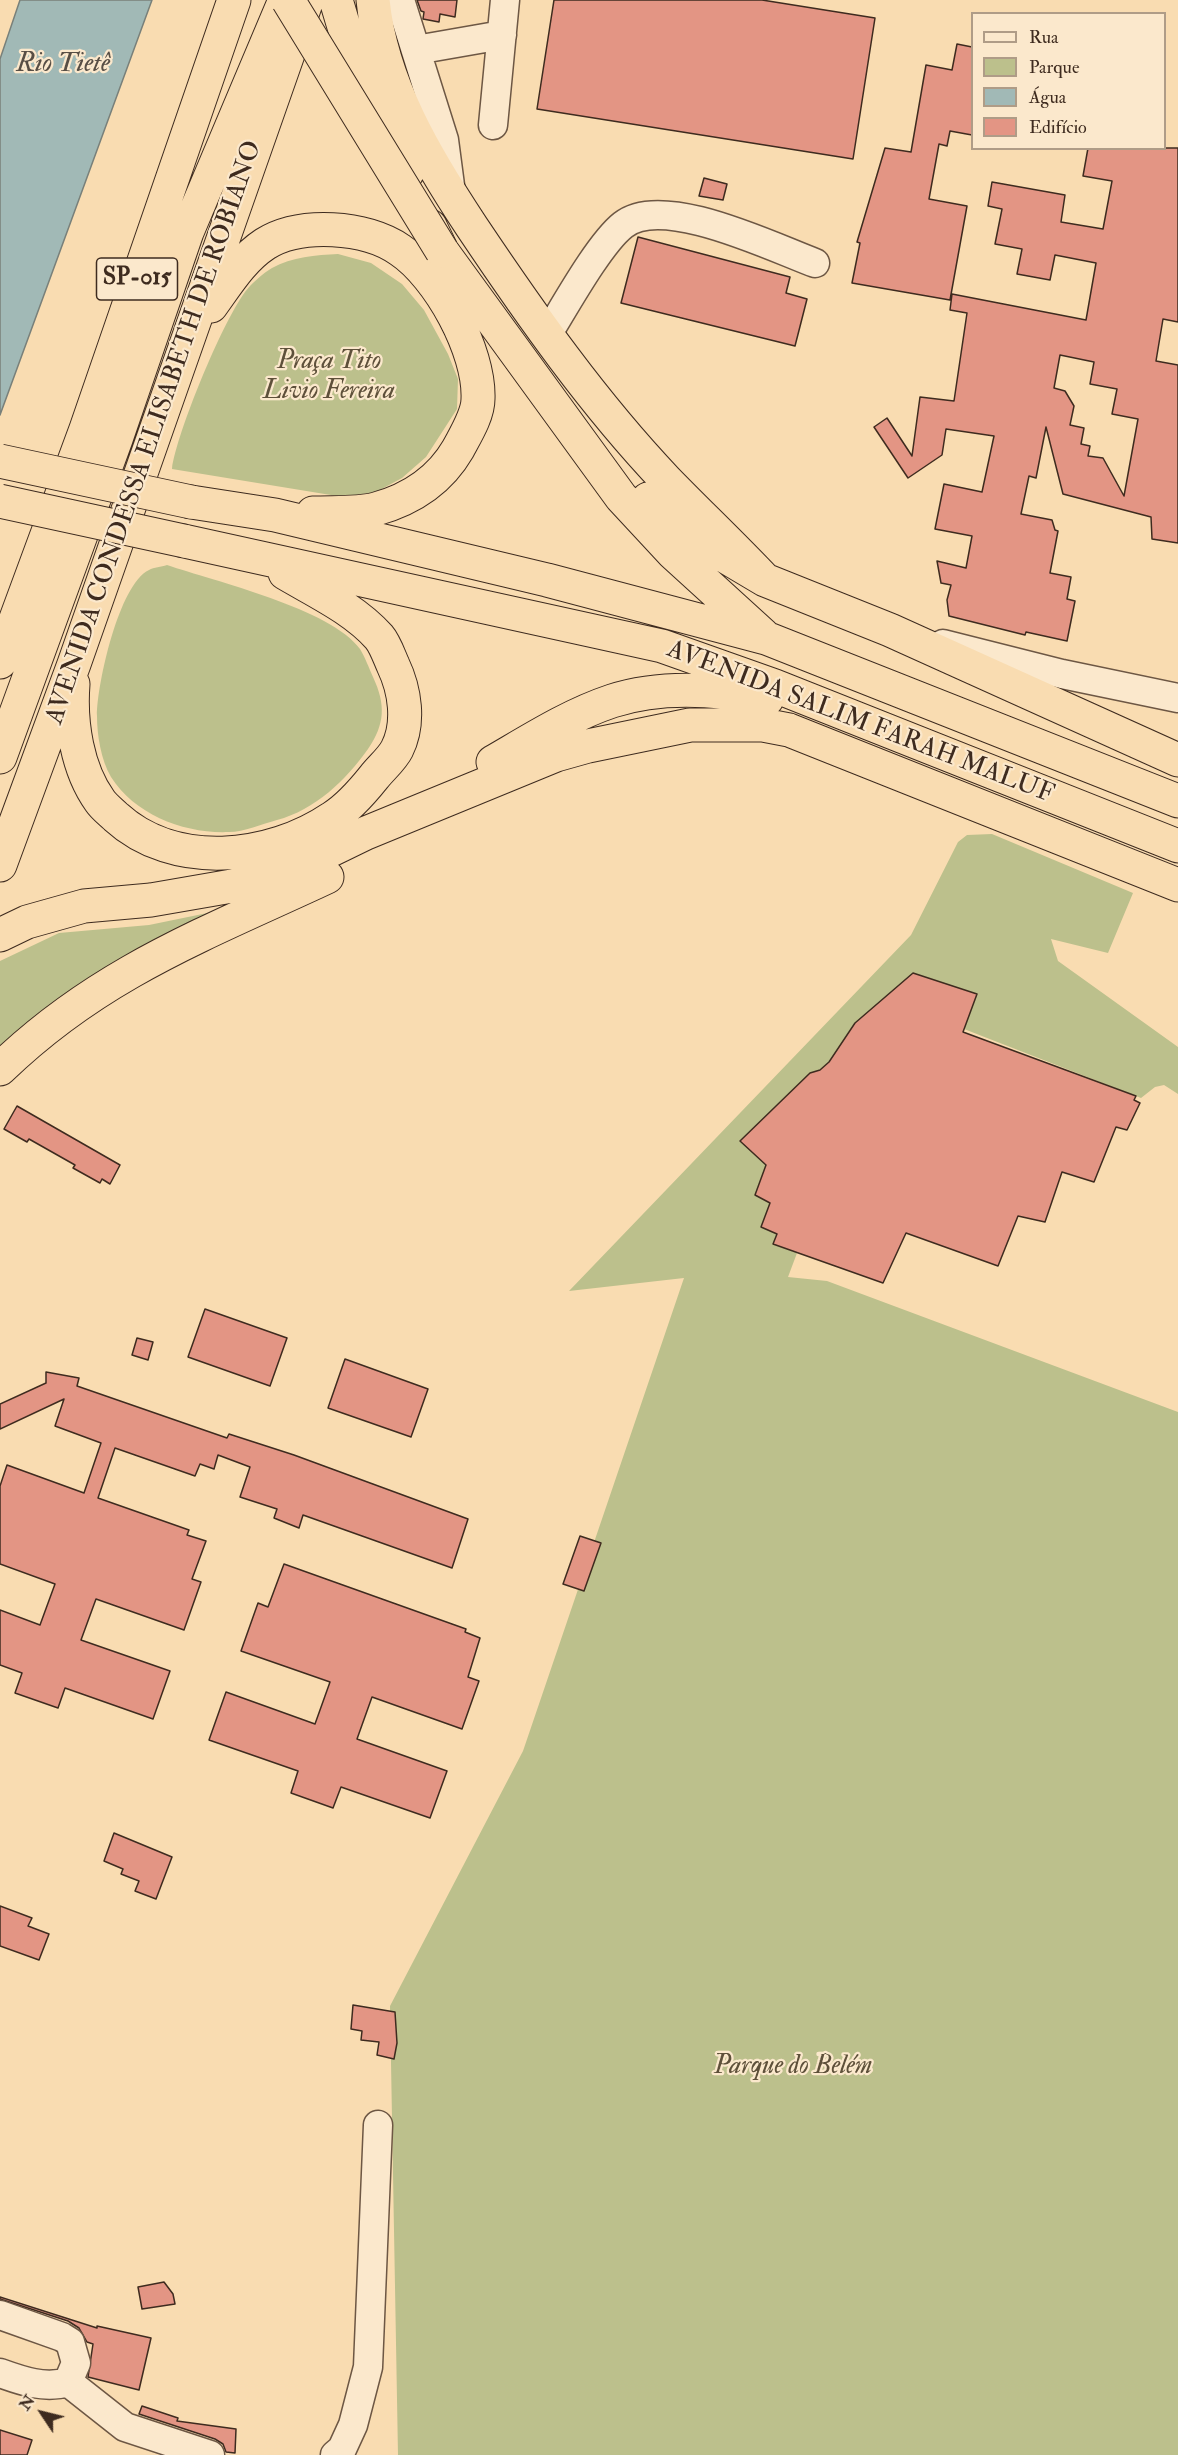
<!DOCTYPE html>
<meta charset="utf-8">
<style>
body{margin:0}
#map{position:relative;width:1178px;height:2455px;overflow:hidden;background:#f9dcb1;font-family:"IM FELL Double Pica",serif}
canvas{display:block}
.legend{position:absolute;left:971px;top:12px;width:195px;height:138px;box-sizing:border-box;background:#fbe8cc;border:2px solid #af9c87;margin:0;padding:8px 10px;list-style:none;font-size:18px;color:#3e2b1f}
.legend li{display:flex;align-items:center;gap:12px;height:30px}
.legend b{width:30px;border:2px solid #af9c87}
.north{position:absolute;left:12px;top:2383px;width:60px;height:60px;-webkit-text-stroke:4px #fbe8cc;paint-order:stroke;rotate:305deg;font-size:16px;font-weight:700;line-height:24px;text-align:center;color:#3e2b1f}
.north::after{content:'';display:block;margin:auto;width:21px;height:27px;background:#3e2b1f;clip-path:polygon(50% 0,100% 100%,50% 72%,0 100%)}
</style>
<div id="map">
<canvas width="1178" height="2455"></canvas>
<ul class="legend">
<li><b style="height:8px;background:#fbe8cc"></b>Rua</li>
<li><b style="height:16px;background:#bcc08c"></b>Parque</li>
<li><b style="height:16px;background:#a1b9b6"></b>Água</li>
<li><b style="height:16px;background:#e39584"></b>Edifício</li>
</ul>
<div class="north">N</div>
</div>
<script>
const g = document.querySelector('canvas').getContext('2d');
g.lineJoin = 'round';
function fillPath(path, color) {
  g.fillStyle = color;
  g.fill(path, 'evenodd');
}
function trace(path, color, width, dash) {
  g.strokeStyle = color;
  g.lineWidth = width;
  g.lineCap = dash ? 'butt' : 'round';
  g.setLineDash(dash || []);
  g.stroke(path);
}
function drawText(font, color, halo, rows, align = 'center') {
  g.font = font + ' "IM FELL Double Pica",serif';
  g.lineWidth = 4.5;
  g.setLineDash([]);
  g.textBaseline = 'middle';
  g.strokeStyle = halo;
  g.fillStyle = color;
  for (const [text, x, y, turn = 0] of rows) {
    g.save();
    g.translate(x, y);
    g.rotate((+turn || 0) * Math.PI / 180);
    g.textAlign = isNaN(turn) ? turn : align;
    if (halo) g.strokeText(text, 0, 0);
    g.fillText(text, 0, 0);
    g.restore();
  }
}
fillPath(new Path2D(`
 M338,254l33,9 31,21 22,26 24,44 10,25 -1,30 -31,48 -24,21 -26,14 -33,5 -171,-28c5,-37 50,-146 73,-177 6,-8 18,-19 27,-24 20,-11 44,-13 66,-14z
 M167,565c47,16 165,44 193,84 5,8 9,19 13,28 13,28 12,47 -5,72 -22,31 -53,61 -91,71 -15,4 -33,12 -48,12 -44,2 -94,-17 -118,-55 -10,-17 -14,-42 -14,-61 0,-32 22,-132 52,-146 5,-3 12,-3 18,-5z
 M992,834l141,59 -25,60 -57,-14 7,22 120,86v47l-14,-9 -9,2 -14,11 -177,-69 -176,127 -27,71 16,7 -4,10 24,9 -9,24 39,4 351,131v1043h-780l-8,-449 133,-255 161,-473 -115,13 342,-356 47,-93 9,-7z
 M227,909l-227,141v-89l59,-28 90,-8z`), '#bcc08c');
const water = new Path2D(`
 M20,0h132l-152,415v-356z`);
fillPath(water, '#a1b9b6');
trace(water, '#79807a', 1.5);
const building = new Path2D(`
 M417,0h40l-2,17 -15,-3 -1,8 -16,-3 1,-7 -3,-1z
 M554,0h208l113,18 -22,141 -316,-50z
 M957,44l15,3v88l-22,-4 -3,15 -8,-2 -10,55 38,7 -17,94 -98,-17 8,-40 -3,-1 28,-94 26,4 15,-87 26,5z
 M1088,148h90v174l-15,-3 -7,42 22,4v178l-26,-4 -1,-22 -88,-23 -17,-67 -10,51 -7,-2 -8,38 31,6 3,10 3,1 -8,42 21,4 -4,22 8,2 -8,40 -41,-9 -1,3 -76,-19 -2,-16 4,-15 -10,-2 -4,-22 29,7 6,-32 -37,-7 9,-45 38,8 12,-56 -48,-7 -4,26 -34,23 -34,-51 13,-9 25,38 8,-59 34,4 13,-88 -17,-3 2,-16 134,26 10,-57 -41,-8 -5,25 -33,-6 5,-25 -27,-5 7,-35 -14,-3 4,-24 73,13 -4,27 42,7 9,-48 -29,-5zM1060,355l34,7 -4,22 27,5 -5,25 26,5 -14,77 -21,-38 -15,-2 2,-10 -9,-2 3,-16 -14,-3 4,-19 -9,-15 -11,-3z
 M704,178l23,6 -4,16 -24,-4z
 M638,237l152,40 -4,16 21,6 -12,47 -174,-43z
 M913,973l64,21 -14,38 173,64 -2,4 6,3 -13,27 -11,-3 -22,55 -32,-10 -17,50 -27,-6 -20,50 -92,-33 -23,50 -110,-39 4,-10 -16,-7 9,-24 -15,-8 11,-30 -26,-24 70,-68 10,-3 9,-8 26,-39z
 M17,1106l103,59 -10,19 -8,-5 -2,4 -27,-15 2,-3 -46,-26 -2,3 -23,-13z
 M205,1309l82,29 -17,48 -82,-29z
 M137,1338l16,4 -5,18 -16,-5z
 M345,1359l83,30 -17,48 -83,-29z
 M46,1372l33,6 -2,8 150,52 2,-4 65,21 174,64 -16,49 -149,-53 -4,13 -25,-10 3,-9 -37,-12 10,-30 -32,-12 -4,14 -14,-5 -5,12 -80,-28 -17,50 91,32 -2,5 19,6 -14,38 9,3 -17,48 -88,-31 -15,41 89,31 -17,48 -88,-31 -7,20 -43,-15 7,-20 -22,-8v-55l40,15 15,-41 -55,-20v-78l7,-21 77,28 17,-50 -46,-17 9,-27 -64,30v-25l46,-21z
 M580,1536l21,7 -17,48 -21,-7z
 M284,1564l182,65 -1,3 15,6 -12,39 11,4 -17,48 -90,-32 -15,42 90,32 -17,47 -89,-31 -8,21 -42,-15 7,-22 -89,-31 17,-48 89,32 15,-42 -89,-31 17,-48 10,4z
 M114,1833l58,24 -16,42 -21,-8 4,-10 -18,-7 2,-5 -19,-8z
 M0,1906l32,12 -4,8 21,8 -10,26 -39,-14z
 M353,2005l42,7 2,31 -3,16 -17,-4 2,-13 -18,-2 1,-9 -11,-2z
 M164,2282l9,12 2,10 -33,5 -4,-22z
 M0,2297l97,31v-2l54,12 -12,52 -51,-13 5,-33 -6,-2 -8,-14 -11,-7 -68,-22z
 M142,2406l36,12 -1,3 59,8 -1,24 -9,-1 -3,-8 -8,-5 -76,-25z
 M0,2430l32,10 -5,15h-27z`);
fillPath(building, '#e39584');
trace(building, '#3e2b1f', 1.5);
const minor = new Path2D(`
 M400,0l44,140 7,53
 M416,50l86,-15
 M493,125l12,-125
 M547,335c18,-29 52,-91 76,-110 39,-32 149,22 192,38
 M943,644l119,30 116,24
 M0,2315l62,22 8,5 6,21 -8,19c-23,7 -46,-1 -68,-9
 M68,2382l57,45 85,28
 M335,2455l7,-6 11,-24 15,-58 10,-242`);
const highway = new Path2D(`
 M336,0l14,47 57,126
 M373,0c8,83 54,159 99,227 59,88 121,176 194,253 33,34 67,66 99,100
 M430,226l12,25 179,246 52,56 90,82
 M211,306c16,-22 31,-47 54,-62 35,-22 101,-18 135,6 39,26 80,101 78,149 0,16 -12,35 -20,50 -18,31 -46,50 -82,60 -19,5 -43,3 -63,4
 M648,499l43,37 74,44 125,50 288,130
 M191,502l84,13 272,65 219,58 412,163
 M184,541l478,105 113,40 403,160
 M0,662l86,-233 148,-429
 M73,684c-3,39 4,85 27,117 4,6 11,11 16,16 58,53 154,43 216,1 16,-10 30,-26 42,-41 7,-9 18,-18 23,-28 13,-26 8,-59 -4,-84 -4,-9 -8,-21 -14,-28 -25,-28 -62,-45 -94,-64
 M0,757l116,-318 71,-207 98,-232
 M493,762c38,-22 77,-47 119,-61 49,-16 105,-12 155,-2
 M0,865l74,-201 233,-664
 M0,935l27,-13 57,-16 67,-6 104,-18 37,-13 74,-36 190,-78 32,-9 102,-21h73l26,5 389,155
 M0,1069c99,-96 205,-135 327,-192`);
trace(minor, '#6d5744', 31);
trace(highway, '#3e2b1f', 35);
trace(minor, '#fbe8cc', 28);
trace(highway, '#f9dcb1', 33);
const highwayBridge = new Path2D(`
 M288,0l154,251
 M0,461l191,41
 M0,501l184,40`);
trace(highwayBridge, '#3e2b1f', 35, []);
trace(highwayBridge, '#f9dcb1', 33);
for (const [x, y, w] of [
 [137,279,81]
]) {
  const box = new Path2D();
  box.roundRect(x - w / 2, y - 21, w, 42, 4.5);
  g.fillStyle = '#fbe8cc';
  g.fill(box);
  trace(box, '#3e2b1f', 1.5);
}
drawText('bold 24px', '#3e2b1f', null, [
 ["SP-015",137,279]
]);
drawText('italic 26px', '#5e503a', '#fbe8cc', [
 ["Praça Tito",329,362],
 ["Livio Fereira",329,392],
 ["Parque do Belém",793,2067]
]);
drawText('26px', '#3e2b1f', '#fbe8cc', [
 ["AVENIDA CONDESSA ELISABETH DE ROBIANO",155,433,-71],
 ["AVENIDA SALIM FARAH MALUF",860,723,21]
]);
drawText('italic 27px', '#574e45', '#fbe8cc', [
 ["Rio Tietê",63,65]
]);
</script>
